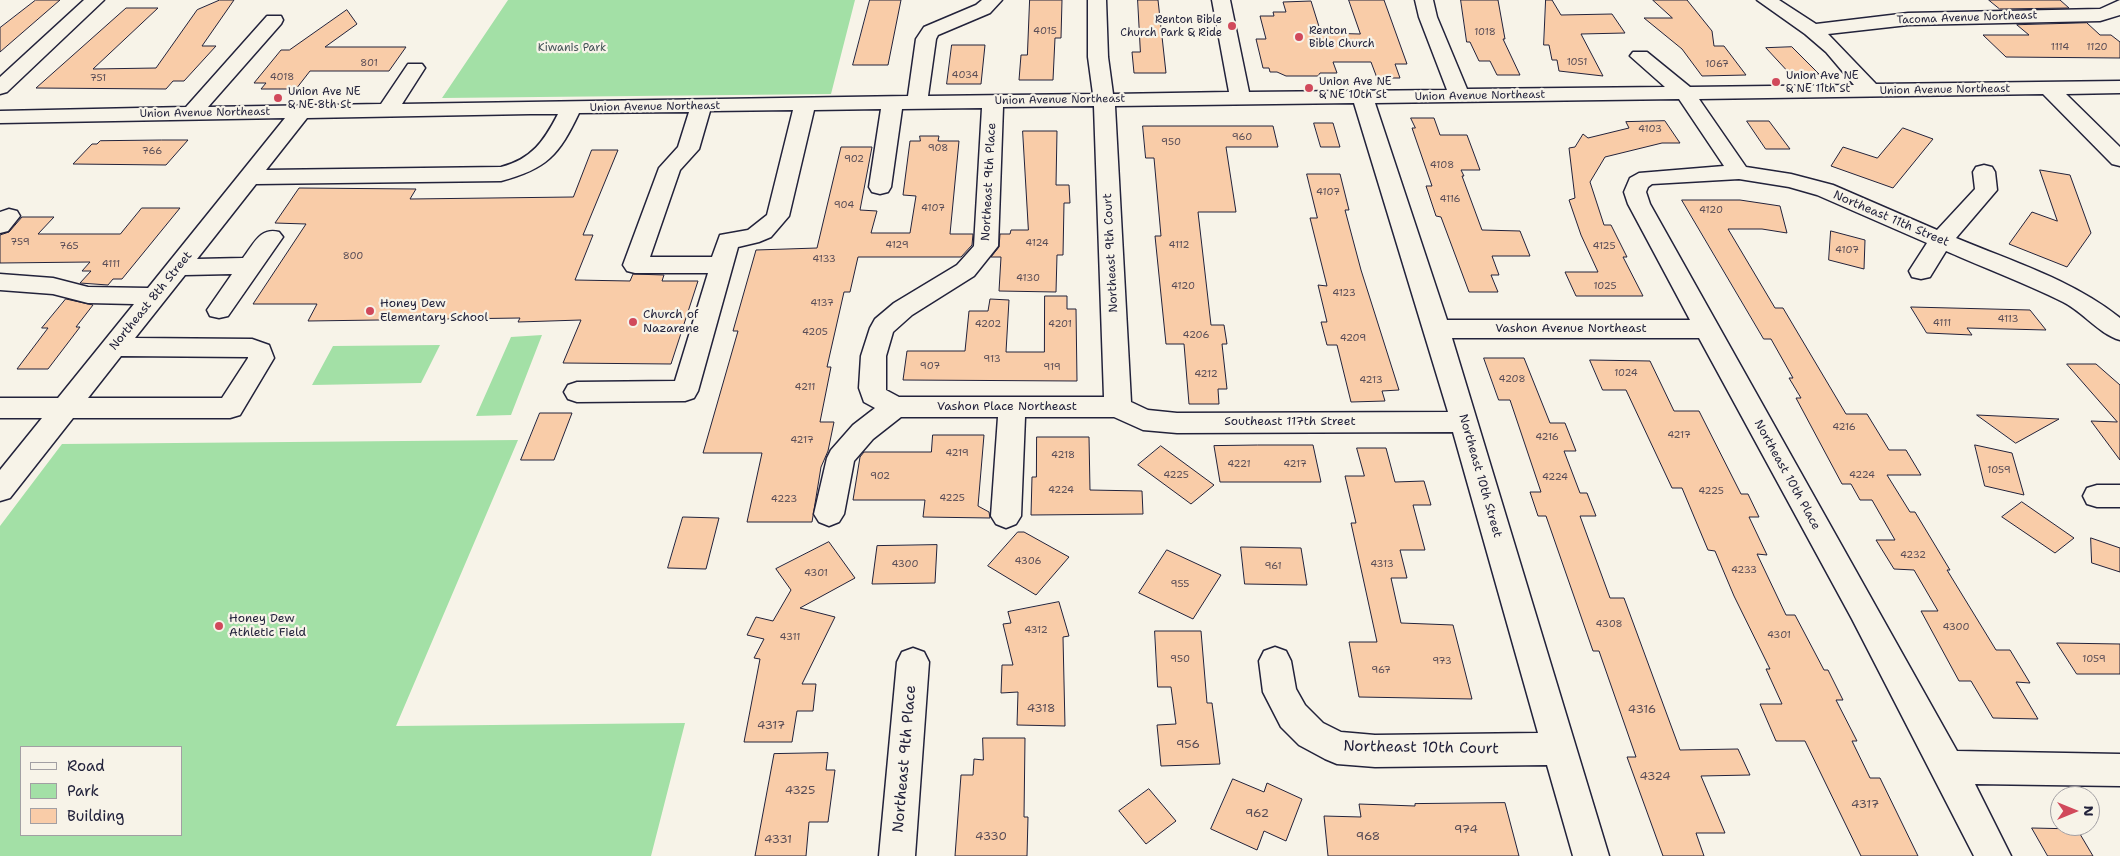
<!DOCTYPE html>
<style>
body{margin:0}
#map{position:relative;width:2120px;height:856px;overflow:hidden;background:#f7f3e8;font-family:"Shantell Sans",sans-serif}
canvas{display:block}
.legend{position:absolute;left:20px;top:746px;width:162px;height:90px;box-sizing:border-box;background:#f7f3e8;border:1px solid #a29fa3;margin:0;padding:6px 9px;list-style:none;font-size:15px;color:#22223b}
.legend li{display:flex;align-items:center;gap:10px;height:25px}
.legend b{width:25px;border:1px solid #a29fa3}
.north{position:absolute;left:2050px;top:786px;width:50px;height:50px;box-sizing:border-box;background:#f7f3e8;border:1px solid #a29fa3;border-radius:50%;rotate:90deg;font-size:14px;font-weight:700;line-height:20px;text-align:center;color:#22223b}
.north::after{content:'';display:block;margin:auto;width:18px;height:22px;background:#d1495b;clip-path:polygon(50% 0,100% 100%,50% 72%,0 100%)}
</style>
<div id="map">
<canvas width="2120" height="856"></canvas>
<ul class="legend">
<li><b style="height:6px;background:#f7f3e8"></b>Road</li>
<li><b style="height:14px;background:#a3e0a6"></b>Park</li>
<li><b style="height:14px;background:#f9cca8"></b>Building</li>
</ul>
<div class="north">N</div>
</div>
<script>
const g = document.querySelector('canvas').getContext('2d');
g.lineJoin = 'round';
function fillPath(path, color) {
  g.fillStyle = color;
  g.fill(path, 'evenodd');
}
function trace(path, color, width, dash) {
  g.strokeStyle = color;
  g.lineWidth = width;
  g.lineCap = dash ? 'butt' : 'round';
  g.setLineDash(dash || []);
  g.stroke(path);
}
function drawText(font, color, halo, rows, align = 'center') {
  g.font = font + ' "Shantell Sans",sans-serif';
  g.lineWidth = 4.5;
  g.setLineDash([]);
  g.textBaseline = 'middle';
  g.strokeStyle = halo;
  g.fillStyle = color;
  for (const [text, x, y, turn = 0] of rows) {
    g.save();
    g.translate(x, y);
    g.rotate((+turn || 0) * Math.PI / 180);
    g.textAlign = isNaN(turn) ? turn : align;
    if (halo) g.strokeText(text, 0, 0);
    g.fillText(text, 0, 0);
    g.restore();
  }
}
fillPath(new Path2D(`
 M508,0h347l-24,94 -389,4z
 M542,335l-31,80 -35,1 35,-79z
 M440,345l-19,38 -109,2 21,-39z
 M518,440l-122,286 289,-3 -34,133h-651v-330l62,-82zM21,747h160v88h-160z`), '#a3e0a6');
const building = new Path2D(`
 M36,0h24l-60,52v-24z
 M220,0h14l-32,46h14l-32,35h-11l-7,8 -130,-1 90,-80h32l-65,61 63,-1 41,-58z
 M870,0h31l-13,65h-35z
 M1030,0h32l-1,38h-6l-2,42h-34l2,-25h6z
 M1138,0h20l8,73h-32l-2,-21h8z
 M1349,0h35l23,64h-12l5,14h-23l-6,-16h-38l4,11h-17l-2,3h-32l-9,-4h-7l-1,-4h-6l-7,-29h10l-6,-23h14l-1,-4h13l-3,-10 28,-1 10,32 39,1z
 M1461,0h37l7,39h-2l17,36h-23l-7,-14h-11l-9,-19h-3z
 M1546,0h6l9,15 51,-1 13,19 -44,1 22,42 -44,-5 -2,-11h-5l-3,-15h-5z
 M1653,0h34l25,31 2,15h10l22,29 -44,1 -20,-27 -38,-31h28z
 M1989,0h71l9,8 -69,1z
 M347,10l10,14 -32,23h81l-17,24h-79l-14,18h-35l5,-6h-12l27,-33h8z
 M2087,23l13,12h11l9,7v16l-114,-1 -23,-22h46l-12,-10z
 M952,45h33l-4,39h-34z
 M1792,47l27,27 -28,1 -25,-27z
 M1411,118h23l6,17h27l13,35h-19l3,6h-2l20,54 38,1 10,25h-38l7,19h-8l7,17h-29l-28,-75 -5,-1 -10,-30h6l-20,-58h3z
 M1665,121l15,22h-18l-57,14 -15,25 14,43h7l16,32h-4l20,39h-67l-11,-24h33l-17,-37 -12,-35 6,-2 -6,-50 6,-1 8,-13 5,4 41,-10 -3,-6z
 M1747,121h22l21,28h-24z
 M1314,123h19l7,24h-19z
 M1143,126h130l5,21h-52l10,65h-38l13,113h13l3,19h-5l5,45h-9l1,15h-30l-5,-60h-18l-11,-108h6l-7,-78h-8z
 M1903,128l30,11 -40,49 -62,-22 12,-19 34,11z
 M1023,131h34l-1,54h13l1,18h-6l-1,52h-6l-1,37 -57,-1 2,-34h-10l8,-10 1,-13h10l1,-4h17z
 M920,136h19l-1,5h21l-9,93h23l-1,11 -11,12h-103l-8,35h-6l-17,75h4l-11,55h14l-6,29 -7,16 -9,55h-65l15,-69h-59l35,-122h-5l23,-81 61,-2 24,-101h31l-12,63 17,1 -6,22h39l6,-37 -13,-1 7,-54h10z
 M162,140h26l-22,25 -93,-1 19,-20h5l3,-3z
 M592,150h26l-35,85h10l-18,45 55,1 3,-7 31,1 -2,6h36l-27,83 -108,-1 18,-43 -63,2 2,-4 -212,3 9,-17h-64l53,-80 -31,-1 24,-35 117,1 -6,10 163,-2z
 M2040,170l30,5 21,58 -24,34 -58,-23 23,-32 25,9z
 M1307,174h33l9,36h-4l16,60 38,120 -17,1 3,10 -34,1 -14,-57h-10l-6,-23h6l-9,-37 9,1 -17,-68h7z
 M1682,200h58l40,6 7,27 -25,-4h-34l47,79h8l63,106h21l22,36h17l15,25h-34l23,37h5l35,58h-3l49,80h14l20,33 -14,-1 22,37 -45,-1 -22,-37h-12l-38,-70h17l-24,-41 -20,-1 -18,-29h19l-23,-40h-12l-9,-16h-9l-46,-86h5l-12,-20h4l-22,-39h-7z
 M142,208h38l-58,71h-9l-5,6 -28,-2 11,-12h-9l8,-9 -90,1v-28l9,-3 13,-15h32l-16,17h82z
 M1831,231l34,9 -1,29 -35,-9z
 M1045,296h22v13h9l1,72 -174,-1 4,-29h58l4,-40h19l2,-12 19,1 -3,52h38z
 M66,299l27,6 -17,22h4l-32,42h-31l31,-41h-6z
 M1911,307l119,3 16,20 -79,-2 5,7 -45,-2z
 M1484,358h40l26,65h15l11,28h-12l16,42h7l9,23h-16l30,82h14l56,152 58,-1 12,26 -49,1 24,57h-29l8,23h-41l-36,-99h9l-37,-106h-6l-47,-135h-8l-8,-24h11l-31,-92h-11z
 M1590,360l60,1 24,50h25l42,83h7l11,23h-10l18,38 -10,-1 29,61h9l29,55h4l15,30h-7l21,41h-5l18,37h10l38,78h-57l-56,-115h-29l-16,-37h22l-16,-35h4l-36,-73 -19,-45 -7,-1 -26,-62h-10l-46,-98h-23z
 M2067,364h29l24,21v75l-29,-39 26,1z
 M540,413h32l-18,47h-33z
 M1977,415l82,4 -43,24z
 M933,435h51l-6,71 11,6 1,6 -67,-1 2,-17h-72l7,-43 4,-5h67z
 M1037,437h52l1,53 52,1 1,23 -112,1 1,-38h4z
 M1258,445h55l8,37h-101l-6,-36z
 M1975,445l37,8 12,42 -39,-9z
 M1161,446l53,39 -23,19 -53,-39z
 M1357,448h29l9,34 29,-1 7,24h-18l12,45h-25l7,28h-16l10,45 52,2 19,74 -113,-2 -10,-55h28l-26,-119h5l-11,-47h19z
 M2022,502l52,36 -19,15 -53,-36z
 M683,517l36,1 -13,51 -38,-1z
 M1018,532h6l45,25 -33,38 -48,-29z
 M2091,538l29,10v24l-28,-9z
 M829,542l26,36 -55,30 35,9 -33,67h14l-3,27h-16l-5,31h-48l16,-83 -6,-1 10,-19 -17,-4 9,-18 17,4 18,-31 -15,-21z
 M937,545l-2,38 -63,1 5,-38z
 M1241,547l60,1 6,37 -62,-1z
 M1167,550l54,25 -28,44 -54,-26z
 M1059,602l10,34 -6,1 2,89 -48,-1 1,-33 -17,1 1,-28h11l-10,-41 8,-1 -3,-11z
 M1155,631h46l6,72h5l8,61 -59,2 -4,-41 19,-1 -5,-37h-13z
 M2057,643l63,1v30h-43z
 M983,738h42l-1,79h4l-1,39h-72l6,-81h12l1,-16 9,1z
 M828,753l-2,17h9l-7,52h-19l-3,34h-51l19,-102z
 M1233,779l31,13 3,-9 35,16 -16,42 -22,-10 -7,19 -46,-21z
 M1149,789l27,32 -30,23 -27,-33z
 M1505,803l14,53h-191l-4,-40 37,1 -2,-13 56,2v-2z
 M2032,828l45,1 16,27h-45z`);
fillPath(building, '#f9cca8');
trace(building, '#22223b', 1);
const minor = new Path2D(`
 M84,0h20l-97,92 -7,2v-17z
 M982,0h20l-12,13 -52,22 -2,4 -8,57 165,-2 -5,-37v-57h18l2,57 5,37 116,-2 -17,-92h18l19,92 198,-2 -28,-73 -4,-17h18l4,17 30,72 198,-2 -35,-31 3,-4h14l43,35 164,-2 -28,-33 -21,-18 -48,-34h22l37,24 92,-11 192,-4 20,-9v15l-20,6 -192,4 -80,9 48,50 244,-3v12l-54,1 54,53v19l-8,-2 -69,-70 -344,5 47,68 45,7 42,11 104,45 38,-41 -2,-17 3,-5 8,-2 8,2 3,5 2,18 -41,48c55,23 117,42 164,80v22c-21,-6 -37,-28 -57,-38 -38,-19 -79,-34 -117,-51l-16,26 -9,2 -9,-2 -3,-6 18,-28 -110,-48 -28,-8 -50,-8 -87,5 -4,3 -2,5 4,12 307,547 163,3v32l-145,-2 36,72h-37l-122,-237 -153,-281h-247l157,518h-36l-26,-91 -172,2 -38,-3 -12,-5 -26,-14 -18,-18 -18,-35 -4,-31 5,-10 11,-4 11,4 5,10 5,28 9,16 18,18 18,9 34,3 163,-2 -85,-301 -276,1 -34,-3 -29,-13h-89l-4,99 -5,8 -10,4 -10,-4 -5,-8 7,-99h-97l-28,22 -19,22 -10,53 -5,8 -10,4 -10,-4 -5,-8 13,-56 4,-8 22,-25 22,-17 -11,-6 -5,-14 2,-32 9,-28 5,-9 19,-16 63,-38 17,-19 8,-138 -80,1 -11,78 -3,5 -8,2 -8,-2 -3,-5 12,-78 -67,1 -25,106 -18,21 -12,5 -21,5 -40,144 -4,7 -9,3 -108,1 -9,-3 -4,-7 4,-7 9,-3 98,-1 33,-108h-73l-8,-2 -4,-6 36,-97 19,-21 11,-35 -110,1c-20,42 -32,56 -78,68l-245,3 -59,75 46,-1c11,-14 17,-31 36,-26l4,5 -55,79 -9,2 -9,-2 -3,-6 25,-36 -47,1 -50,63 117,1 17,6 5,13 -34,57 -10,3h-157l-63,80 -10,3v-31l42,-52h-42v-20h58l76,-94 -46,-1 -35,-9 -53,-4v-16l53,4 35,9 60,1 137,-170 -285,5v-12l186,-4 81,-91h14l2,4 -2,4 -73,83 173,-3 27,-40h14l3,4 -23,36 506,-8 8,-57 8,-12 52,-22zM1679,99l45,67 -85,7 -9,5 -6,14 4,12 62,116h-243l-72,-217zM1354,103l94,309 -271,1 -29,-3 -17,-8 -16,-296zM1094,106l10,291h-205l-13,-7v-34l7,-24 19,-17 62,-39 24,-30 5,-139zM793,110l-26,105 -19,15 -28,5 -8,22h-62l30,-87 19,-21 11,-38zM530,114h28c-14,27 -26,45 -57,53l-235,3 41,-52zM121,356l127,1v1l-26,40h-134z
 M9,209l8,2 3,5 -12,15 -8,2v-21z
 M2097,485h23v22h-23l-10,-3 -4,-8 4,-8z
 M913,648l11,4 5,10 -14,194h-36l18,-194 5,-10z`);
trace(minor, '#22223b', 3);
fillPath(minor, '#f7f3e8');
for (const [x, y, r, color] of [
 [1232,26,5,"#d1495b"],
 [1299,37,5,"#d1495b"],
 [1776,82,5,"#d1495b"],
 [1309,88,5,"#d1495b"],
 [278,98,5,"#d1495b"],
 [370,311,5,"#d1495b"],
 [633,322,5,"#d1495b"],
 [219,626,5,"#d1495b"]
]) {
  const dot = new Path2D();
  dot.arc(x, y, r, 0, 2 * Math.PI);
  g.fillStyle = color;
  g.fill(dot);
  trace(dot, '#f7f3e8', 2);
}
drawText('10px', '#584c56', null, [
 ["4015",1045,31],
 ["1018",1485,32],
 ["1114",2060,47],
 ["1120",2097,47],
 ["1051",1577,62],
 ["801",369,63],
 ["1067",1717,64],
 ["4034",965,75],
 ["4018",282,77],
 ["751",98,78],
 ["4103",1650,129],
 ["960",1242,137],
 ["950",1171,142],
 ["908",938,148],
 ["766",152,151],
 ["902",854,159],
 ["4108",1442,165],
 ["4107",1328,192],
 ["4116",1450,199],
 ["904",844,205],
 ["4107",933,208],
 ["4120",1711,210],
 ["759",20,242],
 ["4124",1037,243],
 ["4129",897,245],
 ["4112",1179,245],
 ["765",69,246],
 ["4125",1604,246],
 ["4107",1847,250],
 ["800",353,256],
 ["4133",824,259],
 ["4111",111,264],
 ["4130",1028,278],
 ["4120",1183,286],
 ["1025",1605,286],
 ["4123",1344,293],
 ["4137",822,303],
 ["4113",2008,319],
 ["4111",1942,323],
 ["4202",988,324],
 ["4201",1060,324],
 ["4205",815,332],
 ["4206",1196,335],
 ["4209",1353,338],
 ["913",992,359],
 ["907",930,366],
 ["919",1052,367],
 ["1024",1626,373],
 ["4212",1206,374],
 ["4208",1512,379],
 ["4213",1371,380],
 ["4211",805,387],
 ["4216",1844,427],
 ["4217",1679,435],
 ["4216",1547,437],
 ["4217",802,440],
 ["4219",957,453],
 ["4218",1063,455],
 ["4221",1239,464],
 ["4217",1295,464],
 ["1059",1999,470],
 ["4225",1176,475],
 ["4224",1862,475],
 ["902",880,476],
 ["4224",1555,477],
 ["4224",1061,490],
 ["4225",1711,491],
 ["4225",952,498],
 ["4223",784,499],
 ["4232",1913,555],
 ["4306",1028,561],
 ["4300",905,564],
 ["4313",1382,564],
 ["961",1273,566],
 ["4233",1744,570],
 ["4301",816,573],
 ["955",1180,584],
 ["4308",1609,624],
 ["4300",1956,627],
 ["4312",1036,630],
 ["4301",1779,635],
 ["4311",790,637],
 ["950",1180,659],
 ["1059",2094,659],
 ["973",1442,661],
 ["967",1381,670]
]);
drawText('11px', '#22223b', '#f7f3e8', [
 ["Tacoma Avenue Northeast",1967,18,-2],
 ["Union Avenue Northeast",1945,90,-1],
 ["Union Avenue Northeast",1480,96,-1],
 ["Union Avenue Northeast",1060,100,-1],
 ["Union Avenue Northeast",655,107,-1],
 ["Union Avenue Northeast",205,113,-1]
]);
drawText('11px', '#22223b', '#f7f3e8', [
 ["Renton Bible",1222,20,"right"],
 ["Church Park & Ride",1222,33,"right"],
 ["Renton",1309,31],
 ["Bible Church",1309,44],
 ["Union Ave NE",1786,76],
 ["& NE 11th St",1786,89],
 ["Union Ave NE",1319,82],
 ["& NE 10th St",1319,95],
 ["Union Ave NE",288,92],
 ["& NE 8th St",288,105]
], 'left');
drawText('11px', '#425256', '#f7f3e8', [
 ["Kiwanis Park",572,48]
]);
drawText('12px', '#22223b', '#f7f3e8', [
 ["Northeast 9th Place",989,182,-87],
 ["Northeast 11th Street",1891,219,23],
 ["Northeast 9th Court",1111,253,-93],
 ["Northeast 8th Street",151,301,-51],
 ["Vashon Avenue Northeast",1571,329],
 ["Vashon Place Northeast",1007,407],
 ["Southeast 117th Street",1290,422],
 ["Northeast 10th Place",1787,475,61],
 ["Northeast 10th Street",1480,476,74]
]);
drawText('12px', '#22223b', '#f7f3e8', [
 ["Honey Dew",380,304],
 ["Elementary School",380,318],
 ["Church of",643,315],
 ["Nazarene",643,329],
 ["Honey Dew",229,619],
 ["Athletic Field",229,633]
], 'left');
drawText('12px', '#584c56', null, [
 ["4318",1041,709],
 ["4316",1642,710],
 ["4317",771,726],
 ["956",1188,745],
 ["4324",1655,777],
 ["4325",800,791],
 ["4317",1865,805],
 ["962",1257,814],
 ["974",1466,830],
 ["4330",991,837],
 ["968",1368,837],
 ["4331",778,840]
]);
drawText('15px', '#22223b', '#f7f3e8', [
 ["Northeast 10th Court",1421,748,1],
 ["Northeast 9th Place",905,759,-85]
]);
</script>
